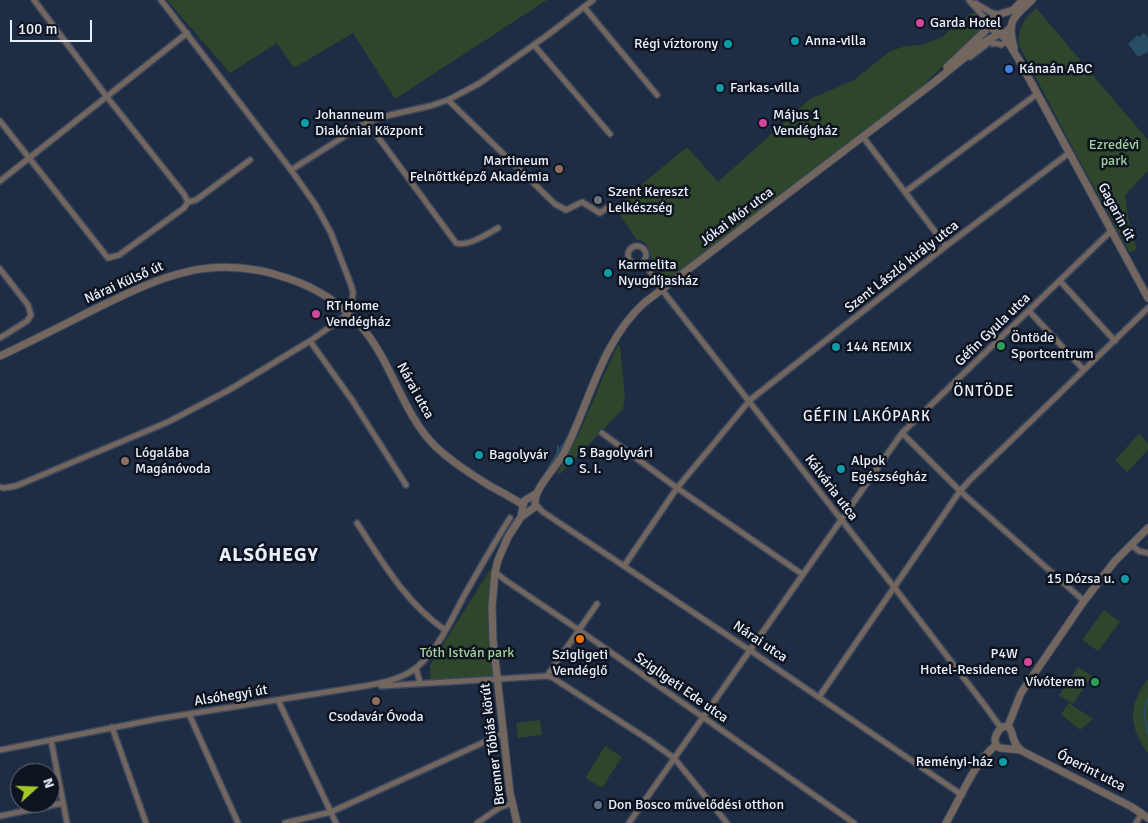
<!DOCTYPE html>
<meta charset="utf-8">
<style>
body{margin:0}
#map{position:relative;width:1148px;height:823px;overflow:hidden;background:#1e2c44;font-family:Signika,sans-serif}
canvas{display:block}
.north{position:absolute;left:10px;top:763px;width:50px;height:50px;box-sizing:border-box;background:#0e141f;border:1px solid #666c78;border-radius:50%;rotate:70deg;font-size:14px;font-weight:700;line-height:20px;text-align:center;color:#e9f0fd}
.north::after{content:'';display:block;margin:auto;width:18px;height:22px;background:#a4c824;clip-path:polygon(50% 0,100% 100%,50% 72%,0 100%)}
.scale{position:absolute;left:10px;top:20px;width:82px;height:22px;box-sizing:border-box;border:2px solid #e9f0fd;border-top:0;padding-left:6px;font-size:15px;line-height:18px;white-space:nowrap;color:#e9f0fd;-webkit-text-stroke:4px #0e141f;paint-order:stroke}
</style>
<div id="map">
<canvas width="1148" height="823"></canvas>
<div class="north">N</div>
<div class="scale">100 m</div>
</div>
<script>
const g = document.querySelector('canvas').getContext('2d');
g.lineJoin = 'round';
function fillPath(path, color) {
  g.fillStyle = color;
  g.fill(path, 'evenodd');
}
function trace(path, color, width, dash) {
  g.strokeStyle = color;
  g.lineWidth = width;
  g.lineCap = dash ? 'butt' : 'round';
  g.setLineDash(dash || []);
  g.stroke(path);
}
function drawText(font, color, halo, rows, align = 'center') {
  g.font = font + ' Signika,sans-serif';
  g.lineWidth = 5;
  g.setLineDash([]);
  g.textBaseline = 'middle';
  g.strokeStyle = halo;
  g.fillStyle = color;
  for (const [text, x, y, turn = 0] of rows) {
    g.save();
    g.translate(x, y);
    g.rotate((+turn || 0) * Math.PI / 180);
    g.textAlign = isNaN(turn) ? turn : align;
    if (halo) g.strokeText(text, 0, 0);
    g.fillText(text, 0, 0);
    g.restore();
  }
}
fillPath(new Path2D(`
 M167,0h380l-152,99 -42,-66 -59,35 -17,-25 -47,30z
 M1036,8l112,132v31l-23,24 4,28 8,26 -7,4 -58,-106 -52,-100c-5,-16 5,-29 16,-39z
 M981,13l7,8 -6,8 -64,61 -251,191c-5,-6 -12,-13 -15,-20 -3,-9 -2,-20 -15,-21l-23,-33 73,-60 31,35 92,-83 44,-19 36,-29 16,-5 15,-1 21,-8 28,-23z
 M618,345l2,1 5,51 -2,12 -63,65 -3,-1c26,-40 40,-86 61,-128z
 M1139,434l9,9v7l-21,22 -12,-12z
 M491,568l-3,59 8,49 -66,6v-17z
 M1104,610l16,12 -22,29 -16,-11z
 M1078,667l14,9 -19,28 -14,-9z
 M1148,679v74c-20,-26 -20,-49 0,-74z
 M1069,703l24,16 -13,11 -19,-16z
 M540,720l2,15 -24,3 -2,-15z
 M605,746l17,11 -20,31 -17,-10z`), '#2e462b');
fillPath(new Path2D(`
 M1144,33l4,4v15l-10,5 -10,-13 9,-9 2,2z`), '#274e64');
trace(new Path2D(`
 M599,362l7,-14
 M557,454l1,-8
 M547,470l20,-32
 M1148,699l-4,14 4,21`), '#274e64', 2);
const minor = new Path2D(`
 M34,0l73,97 77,97 4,8
 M969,0l21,24
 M975,3l17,10 6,1
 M584,7l73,88
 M534,45l76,89
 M970,57l21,-16 2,3 3,-1 5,2 3,-2
 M448,100l107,104 11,6 16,-8 18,11 7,-5
 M0,121l108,137 11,-3 65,-47 4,-6 8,-2 54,-40
 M367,122l89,121c12,4 31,-9 42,-15
 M863,137l83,109
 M291,170l76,-48 23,-7 40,-9 18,-6 32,-17 69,-49 44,-34
 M0,181l187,-148
 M905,192l132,-98
 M628 255a9 9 0 1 1 18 0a9 9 0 1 1-18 0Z
 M643,261l23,34 228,292 92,120 15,21
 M0,269l28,36 3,10 -4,6 -27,17
 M1060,281l55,60
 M1029,311l55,59
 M310,341l42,59 54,85
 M602,433l75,55 125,86
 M902,433l58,58 124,110
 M0,487l3,1 13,-2 152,-64 61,-32 81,-49 34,-24 8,-14 1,-11 -2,-7 -20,-52 -16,-29 -24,-34 -130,-170
 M535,504l8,8 208,139 211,144
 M357,523c26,40 49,80 88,107
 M1131,545l8,6 9,2
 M624,566l53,-78 73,-88 196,-154 123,-93
 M495,572l10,8 74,50 275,193
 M416,668l4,15
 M547,676l50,-72
 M381,686l166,-10 6,2 96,62 25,18 53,65
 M819,697l141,-206 10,-11 178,-172
 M278,700l58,123
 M189,714l49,109
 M112,727l34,96
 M51,740l16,83
 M0,750l157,-31 208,-33c17,-3 37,-7 51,-18 23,-19 35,-48 49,-74 15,-26 29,-51 45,-76
 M0,816l63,-13
 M285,823l46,-11 173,-79
 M477,823l22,-15 13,-5
 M629,823l273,-390 209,-202
 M1136,823l6,-10`);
const tertiary = new Path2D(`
 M990,24c3,9 9,8 15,14 5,7 9,14 14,22l129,238
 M1014,48c-7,-28 -2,-29 18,-48
 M947,67l39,-37 8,-14 19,-6 10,-10
 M0,356c32,-15 63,-31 95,-47 69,-34 118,-57 195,-30 26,9 51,25 69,45 33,36 42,88 76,122 17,16 36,28 55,40 11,6 23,12 33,19
 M521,517l14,-10c0,-4 0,-7 1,-11 4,-14 22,-31 29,-45 25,-50 37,-110 79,-148l288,-219 52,-42 13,-7 9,-3 5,-5
 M1008,726l13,-33 63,-92 31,-40 33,-33
 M1008,726c6,5 3,16 12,23
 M996,745l4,3 20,2 112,57 16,11
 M996,745c-3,-7 1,-13 6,-18l6,-1
 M517,823l-7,-30 -17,-153 -1,-33 3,-35 3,-12 10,-23 13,-20 3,-16 13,-8
 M946,823c15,-26 27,-59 50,-78`);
trace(minor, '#3a475e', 8);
trace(tertiary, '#3a475e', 9);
trace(minor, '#73665e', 5);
trace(tertiary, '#73665e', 7);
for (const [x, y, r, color] of [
 [920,23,5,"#d1479c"],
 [795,41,5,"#0f9aa8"],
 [728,44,5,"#0f9aa8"],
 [1009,69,5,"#3f7fe0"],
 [720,88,5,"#0f9aa8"],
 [305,123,5,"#0f9aa8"],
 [763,123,5,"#d1479c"],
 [559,169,5,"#8d6e63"],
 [598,200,5,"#6b7280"],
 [608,273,5,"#0f9aa8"],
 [316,314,5,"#d1479c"],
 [1001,346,5,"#2e9e5b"],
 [836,347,5,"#0f9aa8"],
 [479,455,5,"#0f9aa8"],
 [125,461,5,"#8d6e63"],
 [569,461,5,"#0f9aa8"],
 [841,469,5,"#0f9aa8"],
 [1125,579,5,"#0f9aa8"],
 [580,639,5,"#e8710a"],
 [1028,662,5,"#d1479c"],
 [1095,682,5,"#2e9e5b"],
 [376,701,5,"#8d6e63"],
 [1003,762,5,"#0f9aa8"],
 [598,805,5,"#5c6f8a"]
]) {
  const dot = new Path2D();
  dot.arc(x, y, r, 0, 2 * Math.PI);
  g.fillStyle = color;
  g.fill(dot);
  trace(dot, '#0e141f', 2);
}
drawText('14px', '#e9f0fd', '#0e141f', [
 ["Garda Hotel",930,23],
 ["Anna-villa",805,41],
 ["Régi víztorony",718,44,"right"],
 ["Kánaán ABC",1019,69],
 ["Farkas-villa",730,88],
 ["Johanneum",315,115],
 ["Diakóniai Központ",315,131],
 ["Május 1",773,115],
 ["Vendégház",773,131],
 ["Martineum",549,161,"right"],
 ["Felnőttképző Akadémia",549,177,"right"],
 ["Szent Kereszt",608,192],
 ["Lelkészség",608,208],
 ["Karmelita",618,265],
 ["Nyugdíjasház",618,281],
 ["RT Home",326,306],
 ["Vendégház",326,322],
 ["Öntöde",1011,338],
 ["Sportcentrum",1011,354],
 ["144 REMIX",846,347],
 ["Lógalába",135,453],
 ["Magánóvoda",135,469],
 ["5 Bagolyvári",579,453],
 ["S. I.",579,469],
 ["Bagolyvár",489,455],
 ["Alpok",851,461],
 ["Egészségház",851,477],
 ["15 Dózsa u.",1115,579,"right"],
 ["P4W",1018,654,"right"],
 ["Hotel-Residence",1018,670,"right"],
 ["Szigligeti",580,655,"center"],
 ["Vendéglő",580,671,"center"],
 ["Vívóterem",1085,682,"right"],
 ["Csodavár Óvoda",376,717,"center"],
 ["Reményi-ház",993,762,"right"],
 ["Don Bosco művelődési otthon",608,805]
], 'left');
drawText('14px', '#a1d09b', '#0e141f', [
 ["Ezredévi",1114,145],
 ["park",1114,161],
 ["Tóth István park",467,653]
]);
drawText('14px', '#e9f0fd', '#0e141f', [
 ["Gagarin út",1116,212,62],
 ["Jókai Mór utca",737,217,-37],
 ["Szent László király utca",902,267,-38],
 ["Nárai Külső út",124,283,-24],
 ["Géfin Gyula utca",993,330,-44],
 ["Nárai utca",415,391,61],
 ["Kálvária utca",831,488,53],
 ["Nárai utca",760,642,34],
 ["Szigligeti Ede utca",681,688,35],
 ["Alsóhegyi út",231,696,-9],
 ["Brenner Tóbiás körút",493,744,-97],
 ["Óperint utca",1091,771,27]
]);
g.letterSpacing = '1px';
drawText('15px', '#e9f0fd', '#0e141f', [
 ["ÖNTÖDE",984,392],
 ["GÉFIN LAKÓPARK",867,417]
]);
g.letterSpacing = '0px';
g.letterSpacing = '1px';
drawText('bold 19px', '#e9f0fd', '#0e141f', [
 ["ALSÓHEGY",269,556]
]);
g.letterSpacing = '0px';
</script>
